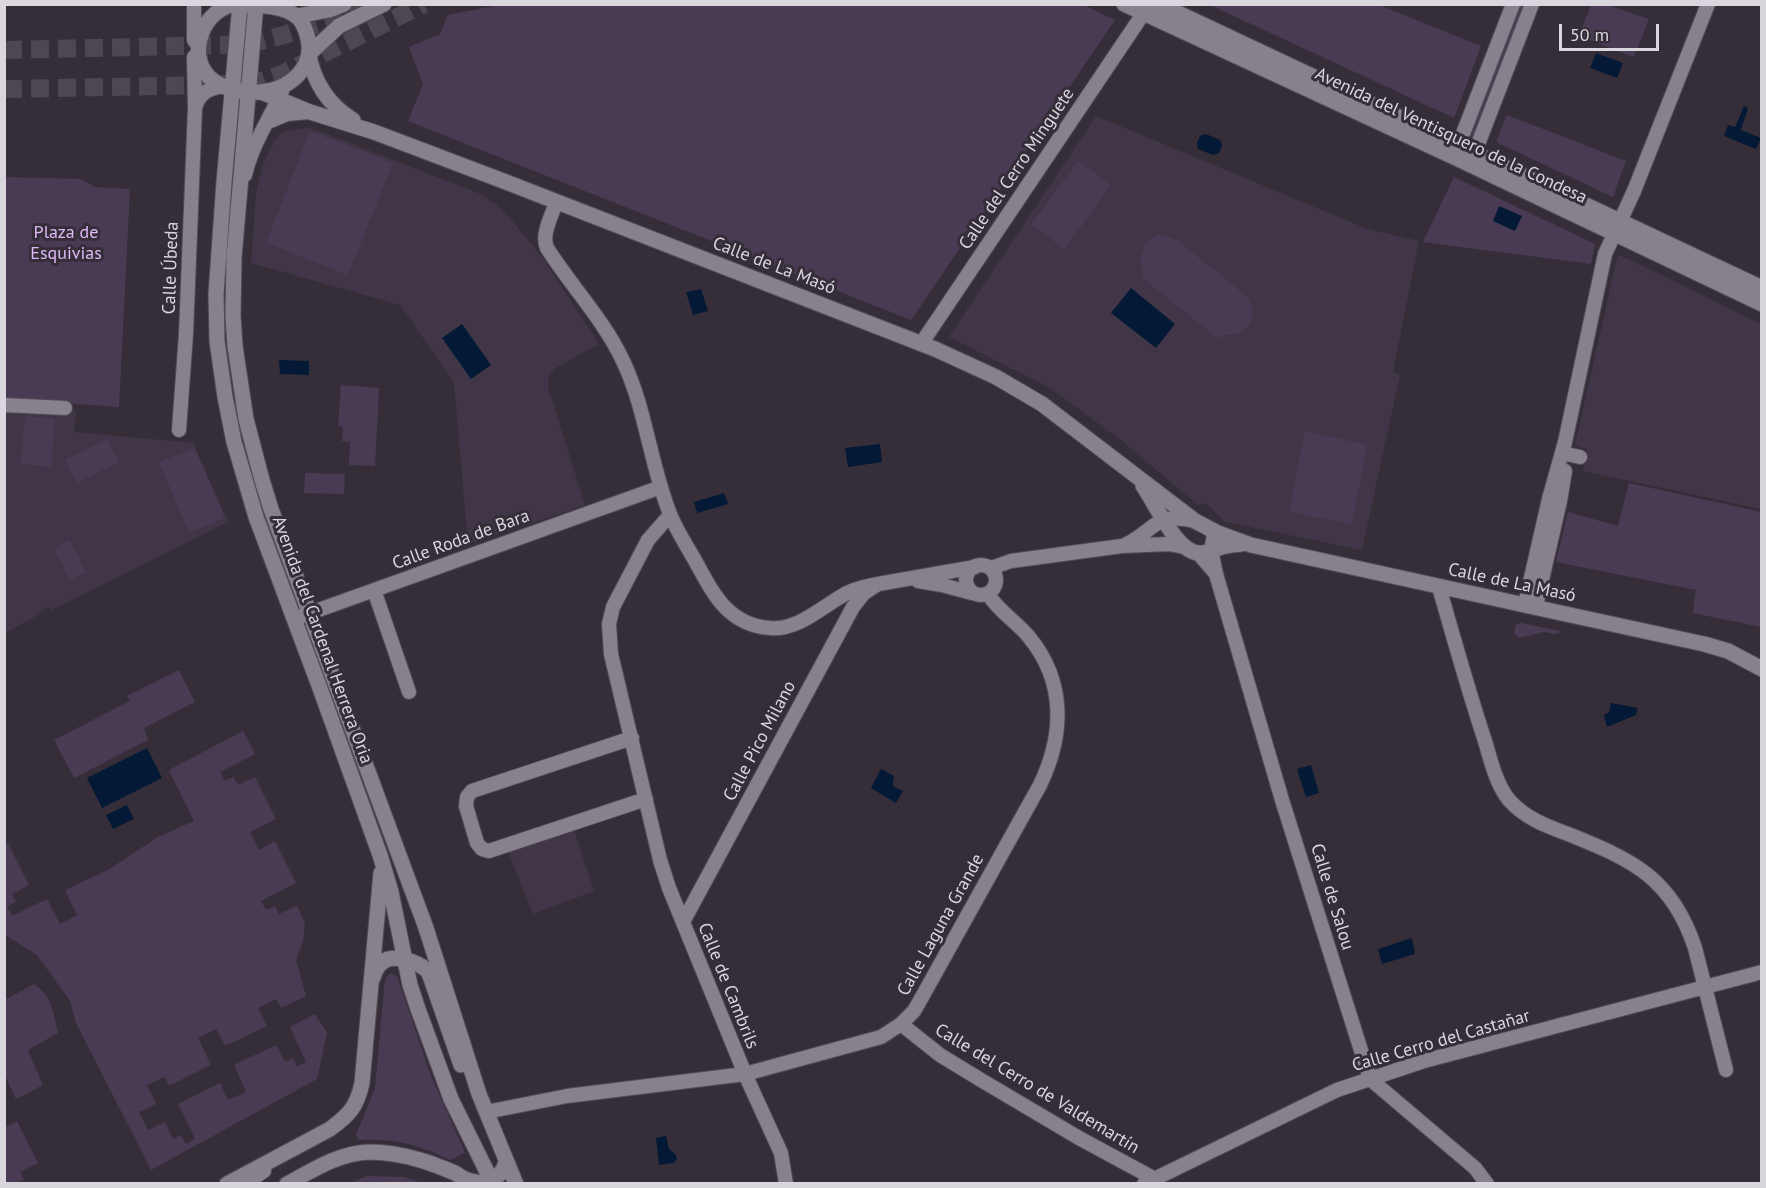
<!DOCTYPE html>
<meta charset="utf-8">
<style>
body{margin:0}
#map{position:relative;width:1766px;height:1188px;overflow:hidden;background:#352e39;font-family:"PT Sans",sans-serif}
canvas{display:block}
.frame{position:absolute;inset:0;border:6px solid #dad6dd;pointer-events:none}
.scale{position:absolute;left:1559px;top:24px;width:100px;height:27px;box-sizing:border-box;border:3px solid #dad6dd;border-top:0;padding-left:8px;font-size:18px;line-height:21px;white-space:nowrap;color:#dad6dd;-webkit-text-stroke:4px #352e39;paint-order:stroke}
</style>
<div id="map">
<canvas width="1766" height="1188"></canvas>
<div class="frame"></div>
<div class="scale">50 m</div>
</div>
<script>
const g = document.querySelector('canvas').getContext('2d');
g.lineJoin = 'round';
function fillPath(path, color) {
  g.fillStyle = color;
  g.fill(path, 'evenodd');
}
function trace(path, color, width, dash) {
  g.strokeStyle = color;
  g.lineWidth = width;
  g.lineCap = dash ? 'butt' : 'round';
  g.setLineDash(dash || []);
  g.stroke(path);
}
function drawText(font, color, halo, rows, align = 'center') {
  g.font = font + ' "PT Sans",sans-serif';
  g.lineWidth = 6;
  g.setLineDash([]);
  g.textBaseline = 'middle';
  g.strokeStyle = halo;
  g.fillStyle = color;
  for (const [text, x, y, turn = 0] of rows) {
    g.save();
    g.translate(x, y);
    g.rotate((+turn || 0) * Math.PI / 180);
    g.textAlign = isNaN(turn) ? turn : align;
    if (halo) g.strokeText(text, 0, 0);
    g.fillText(text, 0, 0);
    g.restore();
  }
}
fillPath(new Path2D(`
 M1096,116l269,112 54,13 -26,131 7,3 -38,175 -137,-28 -19,-19 -8,2 -76,-64 -72,-53 -101,-51z
 M311,128l170,66 16,11 12,12 34,41 56,86 -42,23 -7,7 -2,7v6l37,118 -117,40 -14,-163 -54,-77 -149,-42 5,-70 7,-29 11,-23 10,-10z
 M1618,254l143,70v185l-178,-38 4,-22 -12,-4z
 M4,407l72,4 -2,21 121,11v5l33,74 -177,88 -3,-4 -15,12 -28,15z
 M574,830l20,61 -61,23 -25,-62z`), '#403647');
fillPath(new Path2D(`
 M1081,4l34,16 -204,300 -503,-199 15,-37 -14,-37 31,-13 8,-19 50,-10z
 M1210,5h169l102,41 -27,72z
 M1519,5h7l-52,133 -5,-3z
 M1591,5h16l42,14 -15,38 -55,-21z
 M1507,115l119,46 -13,36 -117,-55z
 M310,131l83,32 -45,112 -82,-32z
 M1078,161l33,23 -46,65 -34,-24z
 M4,177l77,2 14,8 35,2 -11,218 -114,-8z
 M1454,177l141,67 -4,20 -168,-22z
 M1158,235h7l13,6 66,53c18,19 5,44 -21,41l-4,4 -79,-63 3,-5c-6,-15 0,-28 15,-36z
 M341,385l38,3 -4,78 -26,-1 1,-23 -8,-1 1,-14 -5,-1z
 M25,416l30,3 -4,48 -30,-3z
 M1305,431l62,14 -15,79 -63,-12z
 M107,439l12,23 -42,21 -12,-23z
 M195,448l30,70 -36,15 -30,-71z
 M305,473l40,1 -1,20 -40,-1z
 M1629,483l132,29v115l-68,-14 3,-23 -140,-28 12,-50 50,14z
 M70,540l16,32 -16,8 -16,-32z
 M1521,623l39,8 1,1 -6,2 -11,-2 -25,6 -5,-5 2,-9z
 M179,670l16,32 -51,26 4,12 -74,38 -20,-38 76,-39 -3,-5z
 M243,731l12,23 -35,18 5,9 8,-4 5,8 17,-8 21,42 -26,13 9,18 16,-9 21,42 -35,18 5,9 9,-4 4,8 18,-8 8,17 -2,19 -7,18 10,36 -25,12 -5,-9 -18,9 9,18 -42,20 -9,-17 -18,9 13,27 -42,21 -4,-9 -18,8 9,19 -17,8 9,18 17,-8 8,17 8,-4 5,9 9,-5 -17,-35 42,-21 8,17 18,-8 -12,-27 42,-20 9,17 8,-4 4,9 9,-5 -16,-35 25,-13 12,19 -10,46 -166,91 -75,-147 -6,-22 -33,-46 -32,-20v-90l3,-2 21,42 -17,9 4,8 -9,4 5,10 35,-17 13,25 17,-9 -12,-25 43,-20 50,-33 36,-16 -25,-51z
 M390,973l7,3 34,100 34,77 -15,7c-33,-16 -54,-22 -92,-20l-2,-5 19,-47 10,-109z
 M34,984c18,12 19,29 24,49l-30,17 15,35 -27,14 -11,-24v-75z
 M17,1121l21,42 -18,9 4,8 -6,3h-13v-56z
 M367,1176l37,1 19,6h-73z`), '#4a3b54');
fillPath(new Path2D(`
 M1596,53l27,10 -6,15 -27,-10z
 M1744,106l4,2 -7,22 20,8 -5,11 -32,-13 4,-11 7,2z
 M1206,134l14,6 2,6 -3,7 -6,2 -15,-6 -1,-6 3,-7z
 M1499,206l23,10 -7,15 -22,-10z
 M1131,288l44,36 -19,24 -45,-35z
 M701,289l7,22 -15,4 -7,-23z
 M462,324l29,41 -20,14 -29,-41z
 M279,360l30,1v14l-29,-1z
 M880,444l2,18 -34,5 -3,-19z
 M724,493l4,11 -31,9 -3,-11z
 M1611,703l27,5 -2,7 -29,12 -3,-12 5,-3z
 M147,748l15,30 -60,30 -15,-30z
 M1311,765l8,28 -13,4 -9,-28z
 M881,769l13,7 -1,6 1,5 9,4 -7,12 -25,-15z
 M127,805l7,14 -21,10 -7,-14z
 M1412,938l3,16 -33,10 -4,-15z
 M666,1136l3,13 7,6 1,4 -4,4 -14,2 -3,-27z`), '#031935');
trace(new Path2D(`
 M4,50l221,-5 36,-4 23,-6 49,-16 30,-15
 M4,89l207,-4 50,-4 21,-7 142,-70`), '#4e4752', 18, [18, 9]);
const minor = new Path2D(`
 M194,4v36l5,7
 M199,53l-5,4 1,51c4,-15 13,-19 28,-22
 M268,122l19,-8 22,-2
 M1457,154l2,-10 54,-140
 M1469,159l6,-7 57,-148
 M245,175c7,-31 25,-56 37,-84
 M556,202c-4,14 -15,32 -9,46 24,38 57,72 76,113 23,48 27,103 47,153 7,18 19,35 28,52 17,31 32,59 72,62 28,3 54,-23 77,-35 10,-5 20,-7 31,-9l-14,9 -11,14 -170,315
 M921,344l222,-330 8,-10
 M4,405l61,3
 M179,430l7,-96 9,-226
 M1562,453l18,4
 M670,515l-22,25 -35,67 -4,17 2,30 49,206 9,28 76,186 36,79 5,31
 M1125,545c33,-16 27,-33 70,-24
 M1198,553l18,21 -5,-24 3,-14 -3,-6
 M966 580a15 15 0 1 1 30 0a15 15 0 1 1-30 0Z
 M991,568l20,-7 111,-15 47,-2 15,3
 M1216,574l66,226 88,279 105,89 12,16
 M918,581l24,4 30,8
 M878,584l97,-17
 M1439,587c15,52 29,103 46,154 6,20 11,43 24,59 16,18 37,26 59,34 65,26 104,44 127,114l31,122
 M374,590l35,102
 M1525,604l24,-105 16,-57 40,-188 29,-63 74,-187
 M1536,606l24,-105 5,-30
 M299,617l362,-130
 M632,738l-160,53 -5,6 -1,9 11,37 5,6 7,2 157,-52
 M901,1024l39,31 41,25 98,58 74,40 1,5
 M486,1112l81,-16 178,-22 136,-37 20,-13 13,-13 8,-14 118,-212c24,-50 26,-103 -11,-148 -12,-15 -31,-26 -41,-43
 M245,1184l19,-13
 M1144,1184l193,-94 87,-29 338,-89`);
const tertiary = new Path2D(`
 M238,4c-33,2 -53,48 -29,73 12,12 34,16 51,15 29,-2 57,-25 47,-57 -2,-7 -5,-15 -11,-19 -14,-11 -37,-10 -53,-11
 M297,16l32,-6 15,-6
 M309,54l30,-28 45,-22
 M309,55c5,28 20,50 44,65
 M261,92l49,20 64,20 132,50 429,167 61,28 46,27 153,117 23,12 33,12c151,34 302,66 453,99l24,7 34,18
 M1143,486c12,16 34,69 58,67 6,0 12,-3 18,-5 8,-3 15,-3 23,-4`);
const secondary = new Path2D(`
 M240,4l-16,178 -8,112 1,47 8,56 9,45 22,75 65,174 59,164 11,37 19,93 8,24 33,90 42,85
 M256,4l-22,253 -1,59 2,30 11,73 16,61 9,29 155,419 53,166 37,90
 M1124,4l332,154 306,146
 M1159,4c200,96 402,188 603,284
 M373,978c2,-8 7,-16 15,-19 12,-3 34,4 41,14l32,92
 M227,1184l103,-55c19,-14 27,-22 32,-46l19,-210
 M287,1184c26,-14 52,-31 82,-32 17,0 34,3 51,8 11,3 23,8 35,13 5,3 10,7 16,8 17,5 32,-4 35,-20`);
trace(minor, '#514c56', 16);
trace(tertiary, '#514c56', 17);
trace(secondary, '#514c56', 17);
trace(minor, '#88808d', 14);
trace(tertiary, '#88808d', 15);
trace(secondary, '#88808d', 15);
drawText('18px', '#dad6dd', '#352e39', [
 ["Avenida del Ventisquero de la Condesa",1451,136,25],
 ["Calle del Cerro Minguete",1017,169,-56],
 ["Calle de La Masó",774,266,21],
 ["Calle Úbeda",171,268,-88],
 ["Calle Roda de Bara",461,540,-20],
 ["Calle de La Masó",1512,583,12],
 ["Avenida del Cardenal Herrera Oria",322,640,70],
 ["Calle Pico Milano",760,741,-62],
 ["Calle de Salou",1332,897,73],
 ["Calle Laguna Grande",941,925,-61],
 ["Calle de Cambrils",728,986,68],
 ["Calle Cerro del Castañar",1441,1041,-16],
 ["Calle del Cerro de Valdemartín",1037,1089,31]
]);
drawText('18px', '#deb9f6', '#352e39', [
 ["Plaza de",66,233],
 ["Esquivias",66,254]
]);
</script>
